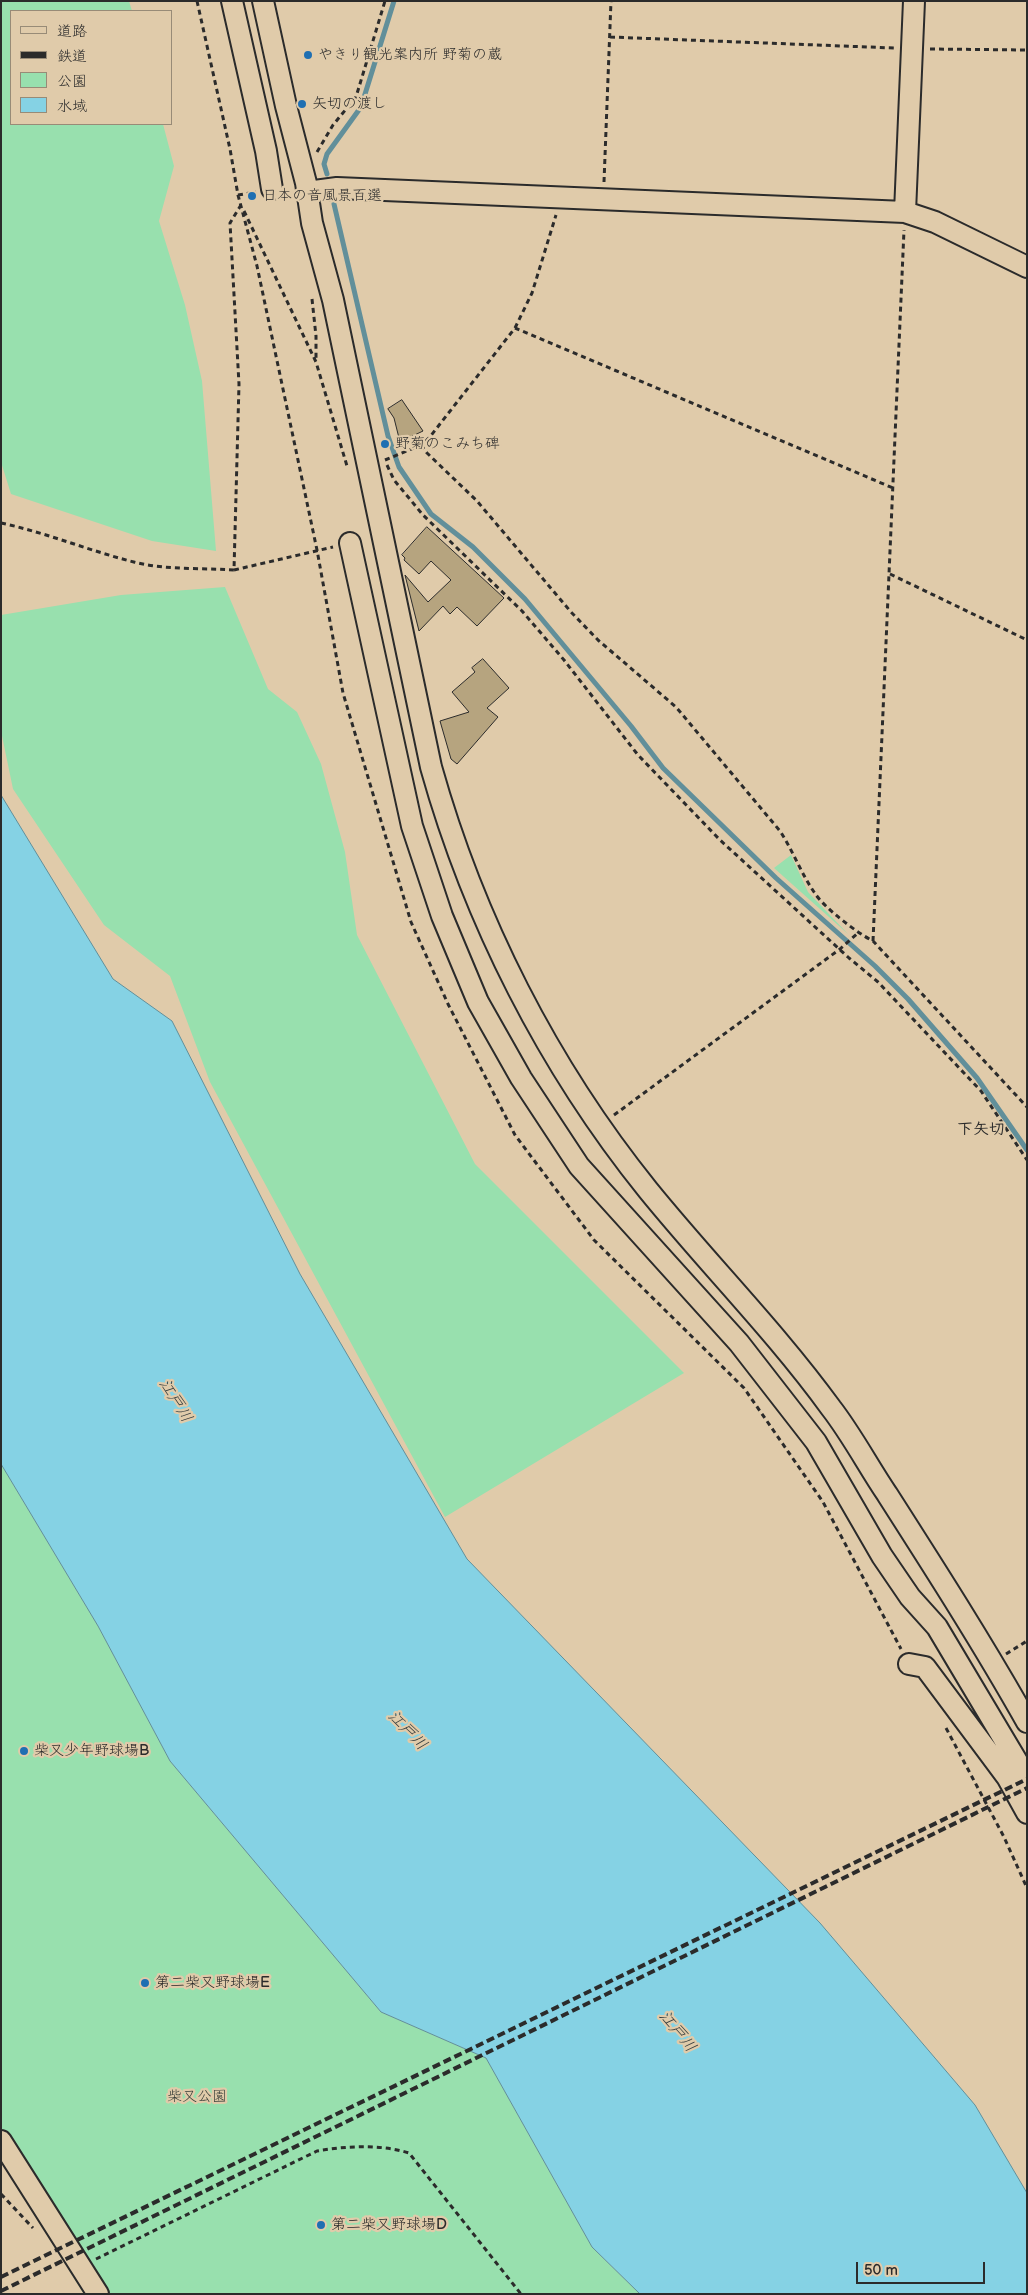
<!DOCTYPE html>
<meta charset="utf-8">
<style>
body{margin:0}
#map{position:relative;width:1028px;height:2295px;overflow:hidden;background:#e0cbaa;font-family:"Balsamiq Sans","Klee One",sans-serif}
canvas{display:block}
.frame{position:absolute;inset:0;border:2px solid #2b2b2b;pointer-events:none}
.legend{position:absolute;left:10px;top:10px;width:162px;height:115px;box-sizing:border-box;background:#e0cbaa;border:1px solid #988b77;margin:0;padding:6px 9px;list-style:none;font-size:15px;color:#2b2b2b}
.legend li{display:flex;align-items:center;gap:10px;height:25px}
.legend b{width:25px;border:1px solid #988b77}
.scale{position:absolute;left:856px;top:2262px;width:129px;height:22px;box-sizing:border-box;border:2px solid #2b2b2b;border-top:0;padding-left:6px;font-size:15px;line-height:18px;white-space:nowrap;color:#2b2b2b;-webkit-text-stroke:4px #e0cbaa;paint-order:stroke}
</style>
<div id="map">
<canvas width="1028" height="2295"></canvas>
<div class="frame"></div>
<ul class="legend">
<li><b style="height:6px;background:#e0cbaa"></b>道路</li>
<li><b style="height:6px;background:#2b2b2b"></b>鉄道</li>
<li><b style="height:14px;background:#98e0ae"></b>公園</li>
<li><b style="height:14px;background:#85d2e4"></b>水域</li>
</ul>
<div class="scale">50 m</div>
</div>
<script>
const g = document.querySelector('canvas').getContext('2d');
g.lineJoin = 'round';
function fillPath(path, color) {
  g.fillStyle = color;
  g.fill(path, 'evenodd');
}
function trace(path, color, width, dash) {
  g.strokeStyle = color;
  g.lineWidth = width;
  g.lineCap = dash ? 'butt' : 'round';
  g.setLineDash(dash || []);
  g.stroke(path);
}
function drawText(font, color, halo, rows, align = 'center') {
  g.font = font + ' "Balsamiq Sans","Klee One",sans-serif';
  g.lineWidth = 4.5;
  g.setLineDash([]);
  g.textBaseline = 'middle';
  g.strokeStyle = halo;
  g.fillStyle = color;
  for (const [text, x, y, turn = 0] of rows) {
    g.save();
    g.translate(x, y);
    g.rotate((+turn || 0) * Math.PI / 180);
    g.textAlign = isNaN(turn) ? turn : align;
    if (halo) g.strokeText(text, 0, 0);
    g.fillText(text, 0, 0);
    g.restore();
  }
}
fillPath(new Path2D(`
 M1,1h128l3,10h-121v113h152l11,42 -15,55 26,84 17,76 14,170 -64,-10 -141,-47 -10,-32z
 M225,587l43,102 29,23 24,52 24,88 12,83 118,229 209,209 -239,144 -235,-435 -40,-106 -66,-51 -91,-136 -12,-58v-116l120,-20z
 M791,855l17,37 40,42 -74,-66z
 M1,1464l97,162 72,135 211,251 105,46 106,189 48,47h-556l-83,-133z`), '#98e0ae');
const water = new Path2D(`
 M1,795l112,184 59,42 128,253 167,285 353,364 155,182 52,88v101h-387l-48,-47 -106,-189 -105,-46 -211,-251 -72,-135 -97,-162z`);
fillPath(water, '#85d2e4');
trace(water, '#618f9a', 1);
trace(new Path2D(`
 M327,174l-3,-10 3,-10 34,-47 33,-106
 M334,204l54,232 11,31 32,47 42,33 52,52 106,127 32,42 113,110 99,88 33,33 69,79 50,72`), '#618f9a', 5);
const building = new Path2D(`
 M402,400l21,31 -23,11 -6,-24 -6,-9z
 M427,527l77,71 -27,28 -20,-19 -7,7 -7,-8 -24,25 -14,-56 23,27 23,-22 -20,-19 -12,13 -15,-14 1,-2 -3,-3z
 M483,659l26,29 -22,20 11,9 -41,47 -6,-5 -11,-38 29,-9 -17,-20 23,-20 -3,-4z`);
fillPath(building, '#b6a47f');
trace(building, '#2b2b2b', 1);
const minor = new Path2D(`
 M232,1l34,150 6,38
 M263,1l23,105 20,77 6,40 21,77 98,467c43,153 117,299 217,423 60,74 127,141 183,218 21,27 37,58 56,86 48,75 96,150 140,228
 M307,192l30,-4 568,24 30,10 92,45
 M905,212l9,-211
 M350,543l62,283 30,90 36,86 43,76 58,88 160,177 77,99 66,114 28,41 27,30 90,151
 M909,1664l16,3 82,110 20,36
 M1,2141l97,153`);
trace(minor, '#2b2b2b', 24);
trace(new Path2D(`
 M197,1l33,148 8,46 19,71 60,284 26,143 68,229 37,82 67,131 79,105 150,148 79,114 78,147
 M610,37l284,11
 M930,49l97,1
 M317,152l16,-27 23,-28 29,-96
 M604,182l7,-181
 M238,195l18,-3
 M244,211l72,151 31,104
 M312,299l4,37v24
 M515,328l17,-35 24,-78
 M421,445l6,8 50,48 94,111 27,28 78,67 104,124c13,20 21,42 34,61 9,15 43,41 59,49l154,166
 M385,460l36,-15 8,-7 86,-110 378,160
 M387,465l7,15 29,35 99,96 42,49 74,95 82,85 129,118 29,24 103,109 46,69
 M1,523c47,10 91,29 137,40 31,7 65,5 96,7l5,-186 -9,-161 11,-18
 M234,570l99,-23
 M890,574l137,66
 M873,941l31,-711
 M614,1115l226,-166 18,-16
 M1006,1654l21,-13
 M946,1728l58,109 23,51
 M1,2194l32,34
 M96,2259l221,-108c30,-5 63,-7 92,2l112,141`), '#2b2b2b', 3, [5, 4]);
trace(minor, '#e0cbaa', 20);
trace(new Path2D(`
 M1,2277l1026,-498
 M1,2291l1026,-503`), '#2b2b2b', 4, [8, 4]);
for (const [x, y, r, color] of [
 [308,55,5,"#1f6fb2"],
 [302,104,5,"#1f6fb2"],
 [252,196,5,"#1f6fb2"],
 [385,444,5,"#1f6fb2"],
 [24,1751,5,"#1f6fb2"],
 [145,1983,5,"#1f6fb2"],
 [321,2225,5,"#1f6fb2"]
]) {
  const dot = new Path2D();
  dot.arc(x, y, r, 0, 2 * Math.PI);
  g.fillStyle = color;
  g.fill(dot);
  trace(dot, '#e0cbaa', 2);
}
drawText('15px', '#2b2b2b', '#e0cbaa', [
 ["やきり観光案内所 野菊の蔵",318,55],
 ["矢切の渡し",312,104],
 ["日本の音風景百選",262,196],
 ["野菊のこみち碑",395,444],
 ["柴又少年野球場B",34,1751],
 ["第二柴又野球場E",155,1983],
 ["第二柴又野球場D",331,2225]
], 'left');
drawText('15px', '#363d38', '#e0cbaa', [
 ["柴又公園",197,2097]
]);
drawText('bold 16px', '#2b2b2b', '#e0cbaa', [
 ["下矢切",981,1130]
]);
drawText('italic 16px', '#343c3e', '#e0cbaa', [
 ["江戸川",175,1401,58],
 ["江戸川",407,1731,46],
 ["江戸川",677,2032,51]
]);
</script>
